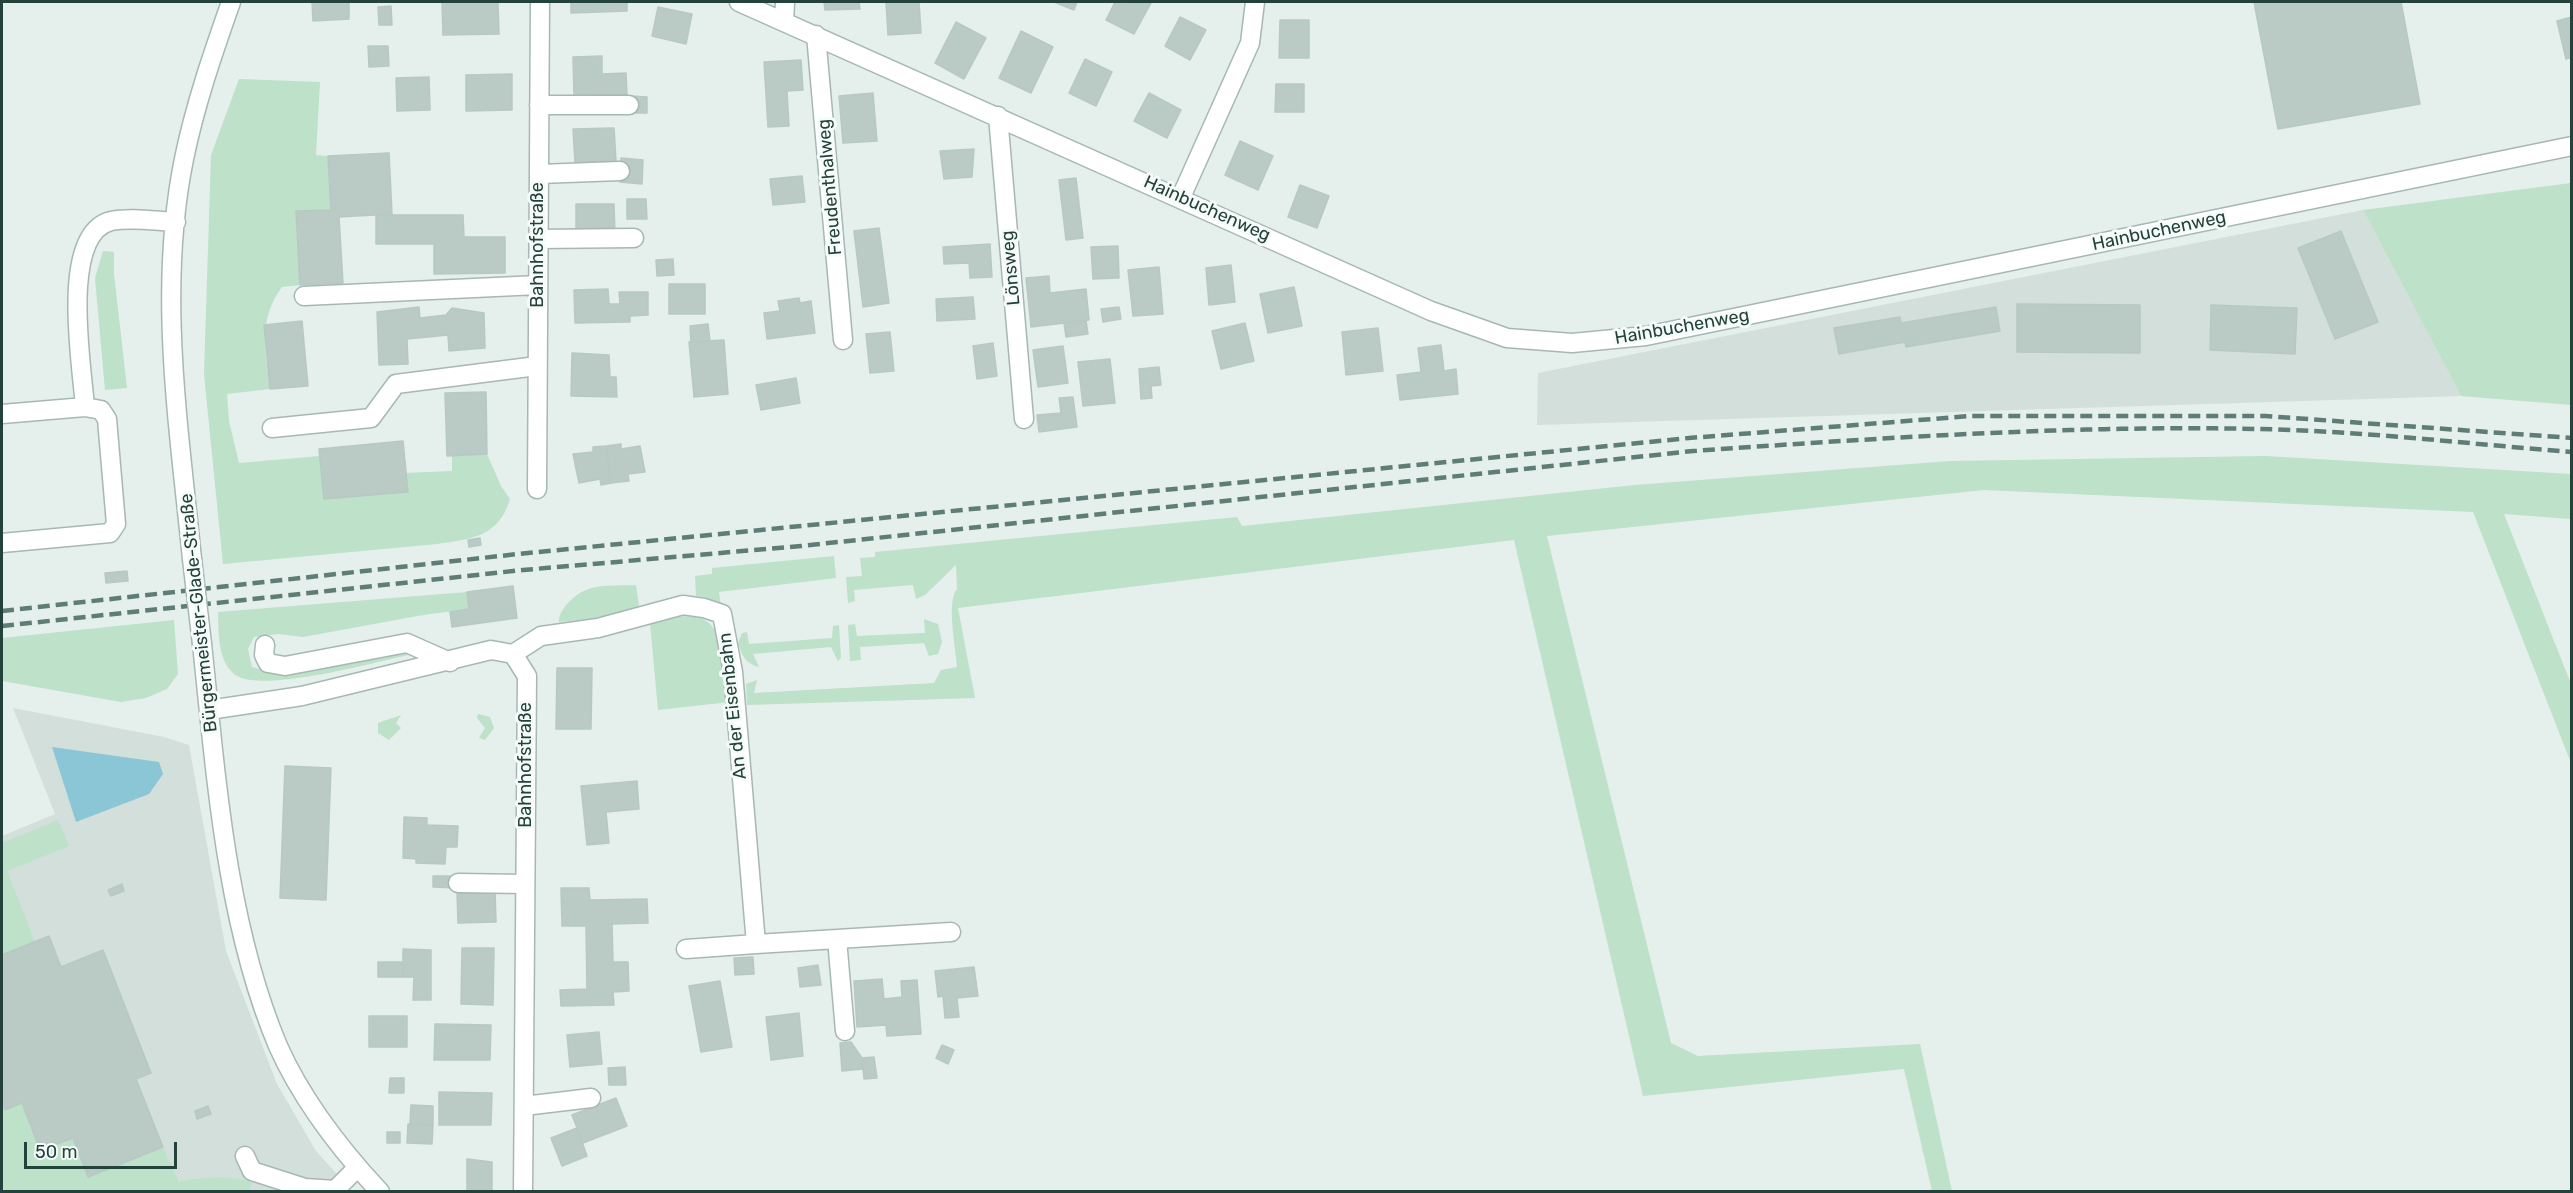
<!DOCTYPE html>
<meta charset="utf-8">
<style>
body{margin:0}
#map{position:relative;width:2573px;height:1193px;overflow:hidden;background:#e5efeb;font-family:Rubik,sans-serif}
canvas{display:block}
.frame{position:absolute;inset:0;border:3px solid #23423c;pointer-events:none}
.scale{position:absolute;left:24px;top:1142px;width:153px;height:27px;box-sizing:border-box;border:3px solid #23423c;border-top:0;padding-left:8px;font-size:18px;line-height:21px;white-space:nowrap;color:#23423c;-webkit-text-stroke:4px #f6fbf9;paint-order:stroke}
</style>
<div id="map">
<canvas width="2573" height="1193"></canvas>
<div class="frame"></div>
<div class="scale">50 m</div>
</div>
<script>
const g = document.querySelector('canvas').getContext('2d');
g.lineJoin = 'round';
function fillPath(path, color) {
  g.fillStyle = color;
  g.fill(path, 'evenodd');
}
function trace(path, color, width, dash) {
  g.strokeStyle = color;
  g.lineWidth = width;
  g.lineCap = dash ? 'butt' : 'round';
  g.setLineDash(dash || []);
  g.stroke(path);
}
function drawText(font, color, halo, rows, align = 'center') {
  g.font = font + ' Rubik,sans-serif';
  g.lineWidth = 6;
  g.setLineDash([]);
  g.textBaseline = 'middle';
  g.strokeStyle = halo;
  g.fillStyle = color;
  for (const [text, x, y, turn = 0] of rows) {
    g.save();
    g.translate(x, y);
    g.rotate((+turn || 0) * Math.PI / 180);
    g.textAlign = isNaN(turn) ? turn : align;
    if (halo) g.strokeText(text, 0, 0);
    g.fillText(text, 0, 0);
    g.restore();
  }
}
fillPath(new Path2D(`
 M2363,210l98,186 -924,29 1,-52z
 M13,708l151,29 25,8 37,206 51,133 39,67 30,33v7l-342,1 -2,-356 53,-22z`), '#d3dfda');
fillPath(new Path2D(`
 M239,79l81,3 -4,73 12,1 3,54 -35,2 4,73 -18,2c-25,34 -16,63 -12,102l-43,5 2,27 10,42 81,-7 4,43 84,-7 -2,-19 46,-2v-15l35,-2 14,32 9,13c-11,38 -39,40 -73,45l-214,20 -19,-190 7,-219z
 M2571,183v222l-110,-9 -98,-186z
 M103,251l11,1v22l13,114 -22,2 -10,-112z
 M2266,456l305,18v45l-67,-5 67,170v79l-98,-251 -489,-22 -437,46 124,507 27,13 222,-12 32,147h-20l-28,-122 -261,27 -129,-556 -556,68 17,90 -228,7 -1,-21 11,-4 -3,13 180,-10 7,-13 16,-3c-1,-18 -11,-66 0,-78l-1,-24 -31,30 -9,4 -3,-14 -59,5 1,11 -7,2 -2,-26 16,-1 -2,-18 15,-1v-5l362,-35 5,9 393,-41 315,-24z
 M834,556l2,22 -117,14 2,15 -16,-10 -9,-1 -1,-20 17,-2v-6z
 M636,585l3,21 -40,12 -40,4c-1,-12 16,-28 27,-32 14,-6 35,-4 50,-5z
 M467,592l2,17 -46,6 -120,22 -25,-3 -24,3 -6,12 4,18 20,5 134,-22 6,4c-32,7 -157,42 -179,19 -16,-15 -14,-41 -15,-61z
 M675,616c8,1 20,-1 28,3 25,13 24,59 27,83l-72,8 -8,-87z
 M924,619l14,5 4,18 -4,12 -9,2 -5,-13 -64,4 1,13 -11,1 -2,-36 7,-1 2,12 68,-3z
 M174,620l4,54 -11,15 -21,9 -25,4 -119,-21v-43z
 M839,625l2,33 -3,3 -7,-14 -78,7 6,13c-13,-3 -17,-11 -21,-24l4,-10 5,-1 2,12 83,-6 1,-12z
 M478,714l12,3 4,11 -9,12 -6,-2 6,-10 -8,-10z
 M401,715l-5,8 5,5 -12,12 -11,-7v-10z
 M58,820l11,26 -62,25 28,71 -33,13v-112z
 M2,1102l3,8 17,-7 18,47 33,-12 15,38 75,-29 16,35c18,-5 58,-7 73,1l-4,9 -244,-1 -2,-6z`), '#bde1c9');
fillPath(new Path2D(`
 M52,747l107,15 4,12 -14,20 -73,28z`), '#8bc6d6');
const building = new Path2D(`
 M312,2h37v17l-36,2z
 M442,2h56l1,32 -56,1z
 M571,2h56v9l-56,2z
 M824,2h35l1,7 -35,1z
 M886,2h33l2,31 -33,2z
 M1054,2h23l-3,8z
 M1115,2l36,1 -17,31 -28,-14z
 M2254,2h147l19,102 -142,25z
 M391,6l1,19h-13l-1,-18z
 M658,7l34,7 -6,30 -34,-8z
 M1180,17l26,13 -16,30 -25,-14z
 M2572,17v40l-6,2 -9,-38z
 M1280,20h29v38h-30z
 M956,22l30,16 -22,41 -29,-16z
 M1021,31l32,16 -22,46 -32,-15z
 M368,46h20l1,20 -20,1z
 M602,56v18l24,-1 1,22 -53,1 -1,-39z
 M1085,59l27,13 -16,34 -27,-13z
 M801,60l2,30 -16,1 2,35 -21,1 -4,-65z
 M512,74v36l-46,1v-36z
 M429,77l1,33 -33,1 -1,-33z
 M1276,84h28v28h-29z
 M873,93l4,48 -34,2 -4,-47z
 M1149,93l32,17 -14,28 -33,-17z
 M629,96l18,1v16h-18z
 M614,128l2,33 -41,2 -2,-34z
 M1240,141l33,15 -15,34 -33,-15z
 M974,149l-2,28 -28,2 -4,-28z
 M389,153l3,61 -53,3 4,66 -43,2 -4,-74 35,-1 -3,-54z
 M621,158l22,2 -1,24 -22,-2z
 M802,176l3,26 -32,3 -3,-26z
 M1076,178l7,60 -17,2 -7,-60z
 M1300,185l29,11 -12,32 -29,-11z
 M627,199h19l1,20h-20z
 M576,204h38l1,30h-39z
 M376,215h87l1,22h41v36l-71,1v-30h-58z
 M879,228l10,75 -26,4 -9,-76z
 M2341,231l37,91 -43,17 -37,-91z
 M990,244l2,33 -22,1 -1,-15 -25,1 -1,-17z
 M1118,246l1,32 -26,1 -2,-32z
 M673,259l1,16 -17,1 -1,-16z
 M1231,265l4,37 -26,3 -3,-37z
 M1159,267l4,47 -30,2 -5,-46z
 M1049,276l1,17 36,-4 3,31 -58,7 -5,-49z
 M669,284h36v30h-36z
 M1294,287l8,39 -34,7 -8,-39z
 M608,289l1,15h11l-1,-12h29v23l-18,1v6l-55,1 -1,-33z
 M973,297l2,22 -38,2 -1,-22z
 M799,298l1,5 11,-2 4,32 -48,6 -3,-26 16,-2 -2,-10z
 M2017,304l123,1v48l-123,-1z
 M2211,305l86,3 -2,46 -85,-4z
 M419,307l1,11 26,-3 6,-7 32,5 1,35 -36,3 -1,-16 -41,4 1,25 -29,1 -2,-53z
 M1119,307l2,12 -18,3 -2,-13z
 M1996,307l4,24 -94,16 -1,-5 -66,12 -5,-26 66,-11 1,6z
 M1086,320l2,14 -22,3 -2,-14z
 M302,321l6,65 -38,3 -6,-64z
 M1245,323l9,38 -33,8 -9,-38z
 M708,324l2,17 -19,1 -1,-16z
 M1378,328l5,43 -37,4 -4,-43z
 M890,332l4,39 -24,2 -4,-39z
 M724,340l4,54 -34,3 -5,-55z
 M993,343l4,33 -20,3 -4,-33z
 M1441,345l3,26 12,-2 2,25 -58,6 -3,-25 24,-3 -3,-24z
 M1063,346l5,37 -30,4 -5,-37z
 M572,353l37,2 1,22h6l1,20 -46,-1z
 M1110,359l5,44 -32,3 -5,-44z
 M1159,367l2,18 -10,1 1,12 -11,1 -2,-30z
 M796,378l4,25 -39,7 -5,-25z
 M486,392l1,62 -40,2 -2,-63z
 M1073,397l4,30 -38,5 -2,-17 24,-2 -2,-15z
 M403,441l5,51 -84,7 -5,-50z
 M621,444v5l19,-3 5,26 -17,2 1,7 -18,2 -5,-37z
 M606,446l5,37 -10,2 -1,-6 -21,4 -6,-29 20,-2v-5z
 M480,538l1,7 -12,2 -1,-7z
 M127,571l1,10 -22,2 -1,-10z
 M513,586l4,32 -65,9 -2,-15 19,-3 -2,-17z
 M557,668h35l-1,61h-35z
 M285,766l46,2 -5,132 -46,-2z
 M637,781l2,28 -33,3 3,31 -22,2 -6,-59z
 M404,817l23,1v7l31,1 -1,21h-11l-1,17 -29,-1v-4l-13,-1z
 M433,876h25v12l-25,-1z
 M122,884l2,7 -13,5 -3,-6z
 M561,888h28l1,12 57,-1 1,24 -36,1 1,38h15l1,29 -16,1 1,13 -53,1 -1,-16 27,-1 -1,-63h-24z
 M495,890l1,32 -38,1 -1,-32z
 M49,936l12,31 42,-17 48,123 -15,6 27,68 -75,30 -15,-39 -33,12 -18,-47 -17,7 -3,-9v-146z
 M462,948h32l-1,57 -32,-1z
 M403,949l28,1v50h-18l1,-23h-11z
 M753,957l1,17 -19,1 -1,-17z
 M378,962h25v15h-25z
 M818,965l3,20 -21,2 -2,-19z
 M974,967l4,29 -21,2 2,19 -14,1 -2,-22 -5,1 -3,-26z
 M882,979l2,20 18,-2 -1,-16 16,-1 4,54 -34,2 -1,-11 -29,2 -3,-46z
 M720,981l12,66 -31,5 -12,-66z
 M799,1013l4,43 -32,4 -5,-43z
 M369,1016h38v31h-38z
 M435,1024l56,1 -1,35h-56z
 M599,1032l3,32 -32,3 -3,-32z
 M851,1042l11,16 1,11 -21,2 -2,-28z
 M942,1045l12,5 -6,14 -12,-6z
 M874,1057l3,21 -13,1 -2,-21z
 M625,1067l1,18h-17l-1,-17z
 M390,1078h14v15h-15z
 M439,1092l53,1 -1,32h-52z
 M616,1098l11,28 -44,17 -11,-28z
 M411,1105l22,1v19l-23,-1z
 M208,1106l3,8 -14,5 -2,-8z
 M408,1124l25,1 -1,19 -25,-1z
 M577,1128l10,28 -25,10 -11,-28z
 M387,1132h13v11h-13z
 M467,1159l25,3v30h-25z`);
fillPath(building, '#bacac4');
trace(building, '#b7c9c3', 1.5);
const minor = new Path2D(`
 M739,2l692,309 76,27 65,5 74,-7 926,-190
 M784,22l1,-20
 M816,35l27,305
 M539,105h90
 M998,116l26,303
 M539,174l81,-3
 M1181,197l69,-154 5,-41
 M538,239l96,-1
 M304,296l234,-11
 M85,407c-3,-41 -26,-173 26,-186 20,-4 44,0 65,1
 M2,414l83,-7 16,3 6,9 9,105 -6,9 -108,10
 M272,428l99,-10 25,-34 141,-18
 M537,489l3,-487
 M192,559c-13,-132 -35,-268 -8,-400 11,-54 29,-106 47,-157
 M202,644c14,132 24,279 76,402 24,54 62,103 102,146
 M265,645l-1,10 4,8 17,3 122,-23 43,19
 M513,654l28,-18 57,-8 85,-23 21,3 18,6 11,58 23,272 195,-12
 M209,710l93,-14 189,-46 22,4 14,22 -4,516
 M458,883l67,1
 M837,939l8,92
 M686,949l70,-5
 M524,1106l67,-8
 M245,1156l7,15 53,17 30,2 22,-22`);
trace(minor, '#a7b8b3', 21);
trace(minor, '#fff', 18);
trace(new Path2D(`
 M2,611l516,-57 1171,-116 282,-22h294l307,22
 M2,626l521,-56 278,-24 892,-95c188,-13 377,-26 566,-22 103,2 210,15 313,23`), '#5e7d77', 4.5, [12, 6]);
const minorBridge = new Path2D(`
 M192,559l10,85`);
trace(minorBridge, '#a7b8b3', 21, []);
trace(minorBridge, '#fff', 18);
drawText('18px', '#23423c', '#f6fbf9', [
 ["Freudenthalweg",830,187,-95],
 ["Hainbuchenweg",1207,209,24],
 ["Hainbuchenweg",2159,231,-12],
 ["Bahnhofstraße",538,245,-90],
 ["Lönsweg",1011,268,-95],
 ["Hainbuchenweg",1682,327,-10],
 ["Bürgermeister-Glade-Straße",199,613,-96],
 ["An der Eisenbahn",733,706,-96],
 ["Bahnhofstraße",526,765,-90]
]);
</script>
